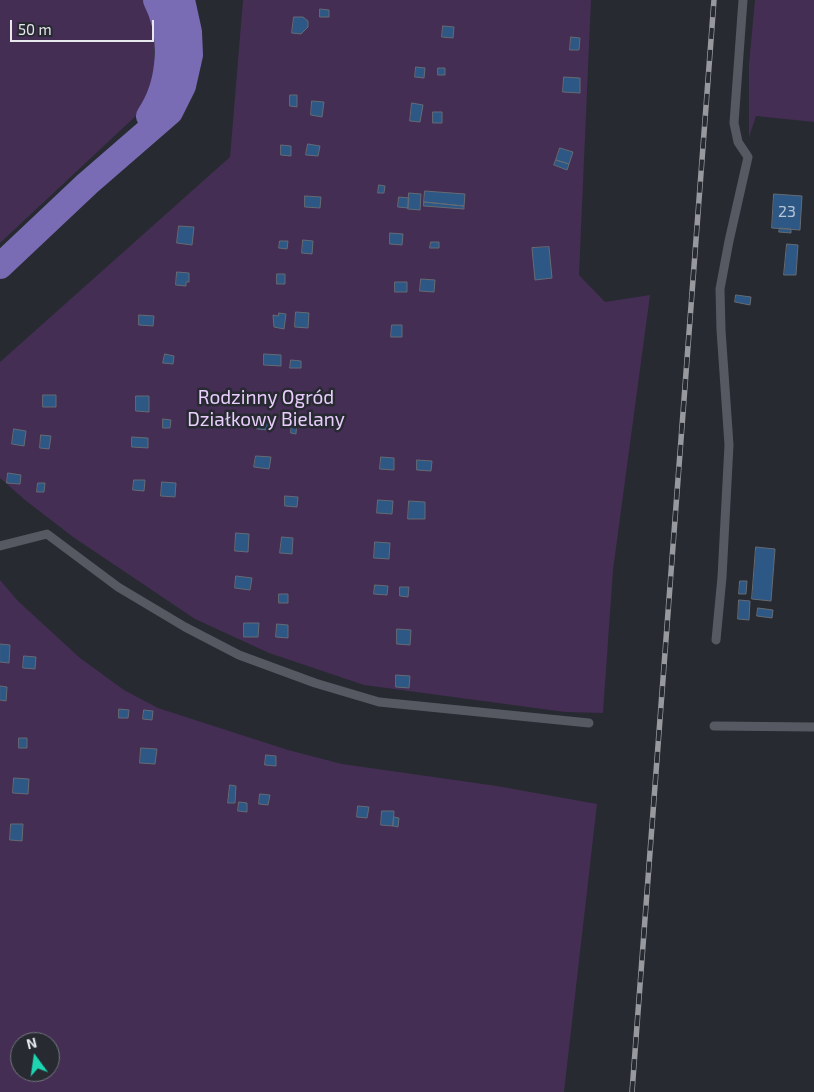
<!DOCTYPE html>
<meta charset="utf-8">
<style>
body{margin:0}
#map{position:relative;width:814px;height:1092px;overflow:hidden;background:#272a31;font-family:"Exo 2",sans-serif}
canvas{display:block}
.north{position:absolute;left:10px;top:1032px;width:50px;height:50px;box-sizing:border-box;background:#272a31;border:1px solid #73767c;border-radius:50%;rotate:346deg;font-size:14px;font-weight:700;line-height:20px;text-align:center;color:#e6e8ed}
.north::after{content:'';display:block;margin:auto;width:18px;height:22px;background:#1dd5b1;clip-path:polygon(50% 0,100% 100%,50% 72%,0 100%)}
.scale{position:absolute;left:10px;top:20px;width:144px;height:22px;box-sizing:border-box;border:2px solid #e6e8ed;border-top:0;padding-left:6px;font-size:15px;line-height:18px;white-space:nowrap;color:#e6e8ed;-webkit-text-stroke:4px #272a31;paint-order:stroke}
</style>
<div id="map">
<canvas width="814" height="1092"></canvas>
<div class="north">N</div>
<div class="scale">50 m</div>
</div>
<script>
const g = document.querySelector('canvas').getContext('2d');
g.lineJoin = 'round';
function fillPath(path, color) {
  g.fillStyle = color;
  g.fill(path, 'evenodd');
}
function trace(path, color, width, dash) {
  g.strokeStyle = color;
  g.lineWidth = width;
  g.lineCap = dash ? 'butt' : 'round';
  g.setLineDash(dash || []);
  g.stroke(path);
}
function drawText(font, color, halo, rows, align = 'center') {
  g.font = font + ' "Exo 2",sans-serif';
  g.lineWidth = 5;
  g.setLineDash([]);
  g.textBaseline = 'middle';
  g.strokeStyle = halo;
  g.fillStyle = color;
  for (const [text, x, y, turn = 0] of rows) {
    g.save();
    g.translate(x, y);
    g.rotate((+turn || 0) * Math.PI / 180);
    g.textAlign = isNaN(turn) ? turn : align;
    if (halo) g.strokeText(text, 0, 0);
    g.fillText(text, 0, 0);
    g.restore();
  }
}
fillPath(new Path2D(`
 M0,0h145l9,20v60l-16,34 -138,129z
 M243,0h348l-12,275 26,27 45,-7 -37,275 -10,143 -38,-1 -201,-27 -95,-32 -74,-34 -122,-82 -48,-37 -25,-22v-116l230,-205z
 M755,0h59v122l-58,-6 -7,21v-73z
 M0,580l18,21 62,57 44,32 34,18 130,42 54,14 155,22 100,18 -33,288h-564zM20,1042h30v30h-30z`), '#442e53');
const building = new Path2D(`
 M320,9l9,1v7h-9z
 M294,17h9l5,4v6l-7,7 -9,-1z
 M443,26l11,1 -1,11 -11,-1z
 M571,37l9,1 -1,12h-9z
 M416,67l9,1 -1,10 -9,-1z
 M438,68h7v7h-7z
 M564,77l16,1v15l-17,-1z
 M290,95h7v12l-7,-1z
 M312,101l12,1 -2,15 -11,-2z
 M412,103l11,2 -3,17 -10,-1z
 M433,112h9v11h-9z
 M308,144l12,2 -2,10 -12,-1z
 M281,145l10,1v10l-10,-1z
 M560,148l13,4 -4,12 -13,-4z
 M556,160l13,4 -2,6 -13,-5z
 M379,185l6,1 -1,7h-6z
 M425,191l40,3 -1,12 -40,-4z
 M409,193l12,1 -1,16 -12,-1z
 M774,194l28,2 -2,34 -28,-2z
 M305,196l16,1 -1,11 -15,-1z
 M399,197l10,1 -1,10 -10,-1z
 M424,202l40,4v3l-40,-3z
 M179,226l15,1 -2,18 -15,-2z
 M780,228l11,1v4l-12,-1z
 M390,233l13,1 -1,11 -12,-1z
 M303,240l10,1 -1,13 -10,-1z
 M280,241h8l-1,8 -8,-1z
 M431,242h8v6h-9z
 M787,244l11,1 -2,30h-12z
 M549,247l3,31 -17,2 -3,-32z
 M177,272l12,1v9h-3v4l-10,-1z
 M277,274h8v10h-8z
 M421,279l14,1 -1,12 -14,-1z
 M395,282h12v10h-12z
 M736,295l15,2 -1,8 -15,-3z
 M296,312l13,1 -1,15 -13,-1z
 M279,313l7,1 -2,15 -10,-2 -1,-12 5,1z
 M139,315l15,1 -1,10 -14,-1z
 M392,325h10v12h-11z
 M165,354l9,2 -1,8 -10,-1z
 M264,354l17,1v11l-17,-1z
 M291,360l10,1v7h-11z
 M43,395h13v12h-13z
 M136,396h13v16l-13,-1z
 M258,415l12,1 -1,14 -12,-1z
 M163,419l8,1 -1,8h-7z
 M292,420l5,1 -1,13 -5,-1z
 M14,429l12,2 -2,15 -12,-2z
 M41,435l10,1 -2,13 -9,-1z
 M132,437l16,1v10l-16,-1z
 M256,456l15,1 -2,12 -15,-2z
 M381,457l13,1v12l-14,-1z
 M417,460l15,1 -1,10 -14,-1z
 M8,473l13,2 -1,9 -13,-1z
 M134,480h11l-1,11 -11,-1z
 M162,482l14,1 -1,14 -14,-1z
 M38,483h7l-1,9h-7z
 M285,496l13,1 -1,10 -12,-1z
 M378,500l15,1 -1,13 -15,-1z
 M409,501l16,1v17h-17z
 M236,533l13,1 -1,18 -13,-1z
 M282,537l11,1 -1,16 -12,-1z
 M375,542l15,1 -1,16 -15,-1z
 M756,547l19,2 -4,52 -19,-2z
 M236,576l16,2 -2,12 -15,-2z
 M740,581h7l-1,13h-7z
 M375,585l13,1 -1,9 -13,-1z
 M400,587h9l-1,10 -8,-1z
 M279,594h9v9h-9z
 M739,600l11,1 -1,19 -11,-1z
 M758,608l15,2 -1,8 -15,-2z
 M244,623h15l-1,14h-14z
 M277,624l11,1v13l-12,-1z
 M397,629l14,1 -1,15 -13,-1z
 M0,644l10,1 -1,18 -9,-1z
 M24,656l12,1 -1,12 -12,-1z
 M396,675l14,1 -1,12 -13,-1z
 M0,686l7,1 -1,14 -6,-1z
 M119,709l10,1 -1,8h-9z
 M144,710l9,1 -1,9 -9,-1z
 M19,738h8v10h-8z
 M141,748l16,1 -2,15 -15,-1z
 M266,755l10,1v10l-11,-1z
 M14,778l15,1 -1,15 -15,-1z
 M230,785l6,1 -1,17h-7z
 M260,794l10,1 -2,10 -9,-1z
 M239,802l8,1v9l-9,-1z
 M358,806l11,1 -2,11 -10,-1z
 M382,811h12l-1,15 -12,-1z
 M394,817l5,1 -1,9 -5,-1z
 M11,824h12l-1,17 -12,-1z`);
fillPath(building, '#2d5785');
trace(building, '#656b73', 1);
trace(new Path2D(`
 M0,546l47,-12 71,53 67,40 54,28 76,28 64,19 210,21
 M716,640l6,-63 7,-132 -8,-115 -1,-41 9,-48 19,-84 -10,-15 -4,-19 9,-123
 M714,726l100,1`), '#565962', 9);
trace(new Path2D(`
 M149,116c22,-32 25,-81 7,-116
 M0,266l87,-82 83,-72 13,-26 7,-31 -1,-23 -7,-32`), '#7a6cb4', 26);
const rail = new Path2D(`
 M632,1092l82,-1092`);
trace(rail, '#97999f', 5.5);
trace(rail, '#272a31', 4, [11]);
drawText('16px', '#b8c4d3', null, [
 ["23",787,212]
]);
drawText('19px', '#e9cdfd', '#272a31', [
 ["Rodzinny Ogród",266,398],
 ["Działkowy Bielany",266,420]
]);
</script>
